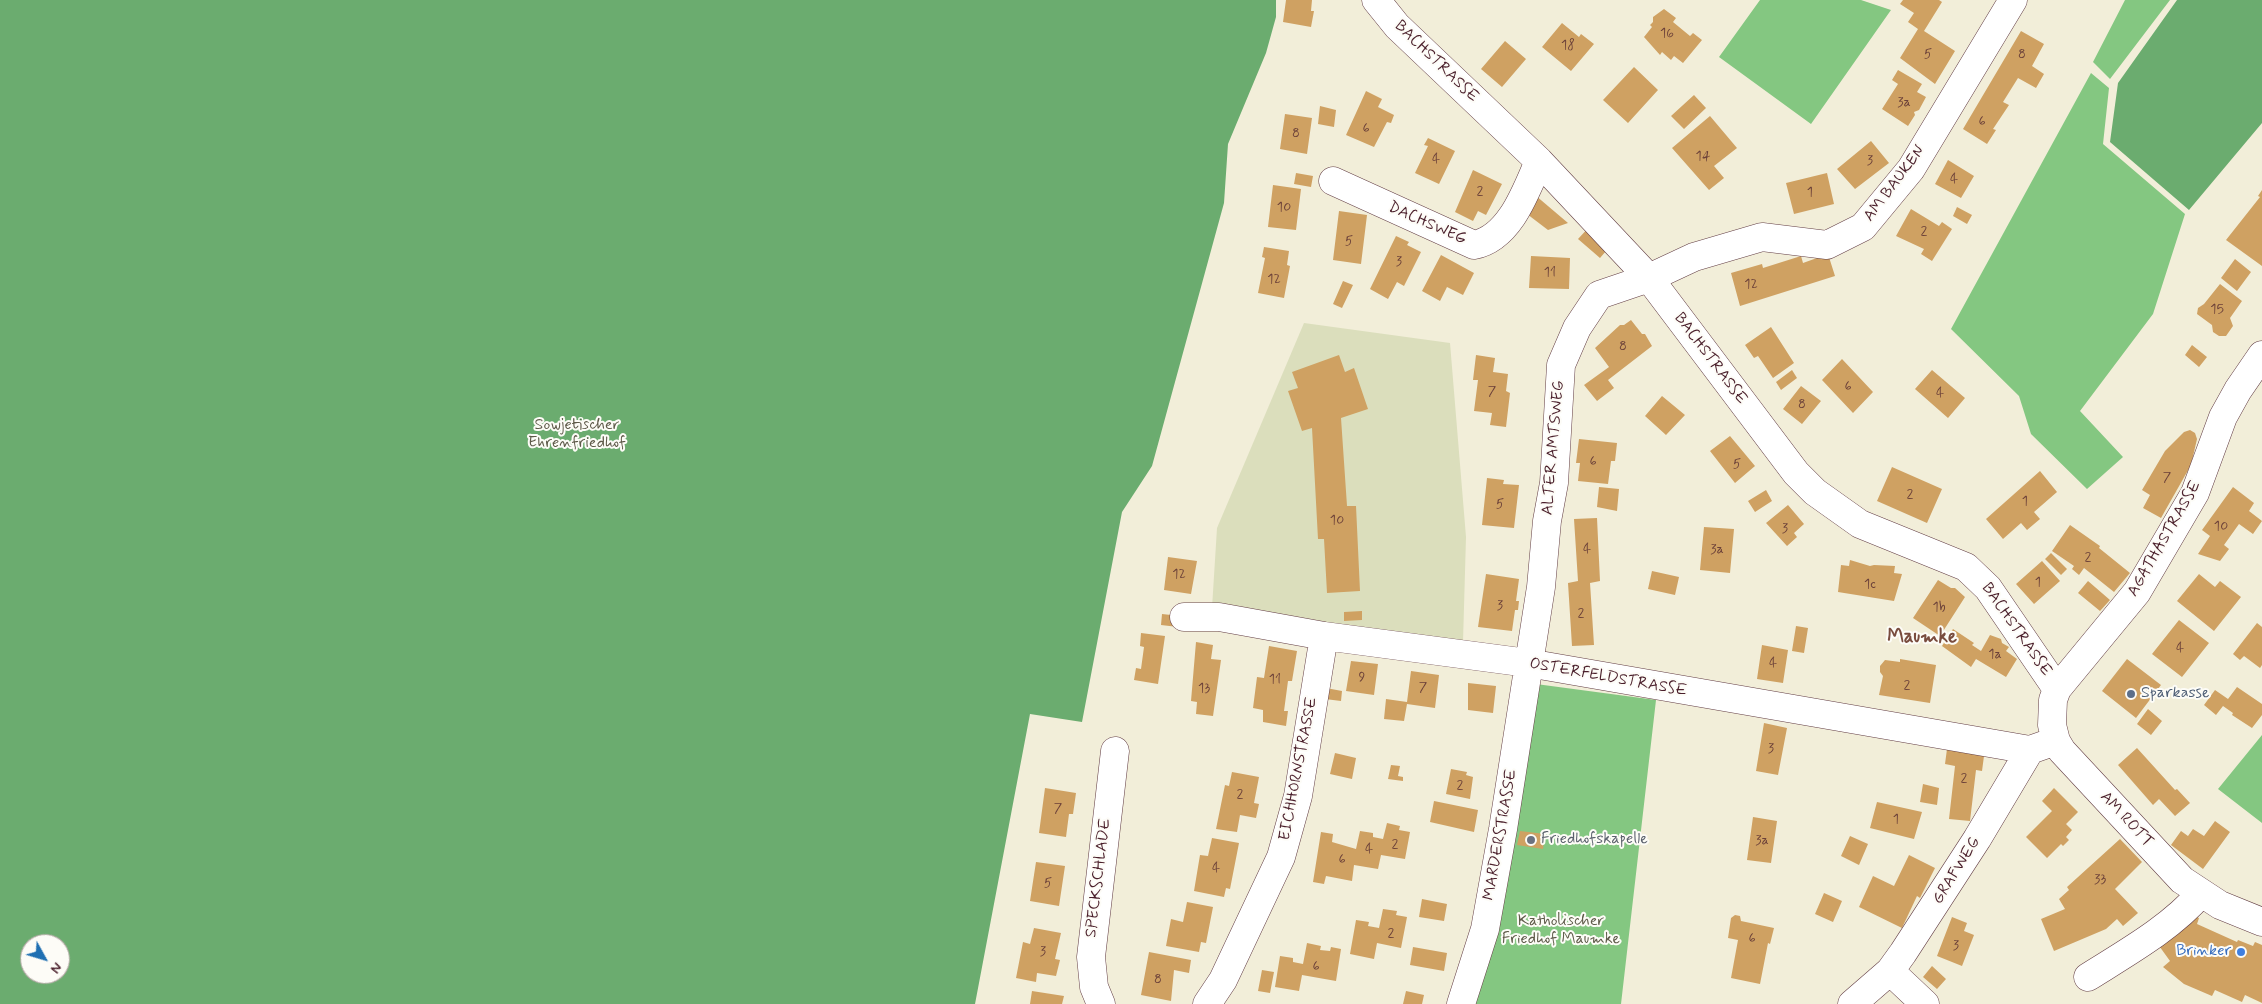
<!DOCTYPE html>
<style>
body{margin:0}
#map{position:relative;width:2262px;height:1004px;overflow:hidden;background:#f2eed9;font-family:Mynerve,sans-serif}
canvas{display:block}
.north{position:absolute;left:20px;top:934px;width:50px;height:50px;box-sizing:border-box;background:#fdfcf7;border:1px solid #b5a4a5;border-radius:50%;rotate:129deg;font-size:14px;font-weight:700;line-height:20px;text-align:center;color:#4a1f2b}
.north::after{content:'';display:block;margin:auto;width:18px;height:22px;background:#1f6fb2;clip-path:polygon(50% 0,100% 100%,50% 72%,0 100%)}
</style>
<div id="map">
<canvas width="2262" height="1004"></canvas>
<div class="north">N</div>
</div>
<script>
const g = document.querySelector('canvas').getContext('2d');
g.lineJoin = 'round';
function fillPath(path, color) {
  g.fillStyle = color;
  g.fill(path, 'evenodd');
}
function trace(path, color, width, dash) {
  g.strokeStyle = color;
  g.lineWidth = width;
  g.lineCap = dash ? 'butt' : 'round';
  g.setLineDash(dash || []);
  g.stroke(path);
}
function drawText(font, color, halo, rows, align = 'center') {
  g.font = font + ' Mynerve,sans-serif';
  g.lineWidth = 4;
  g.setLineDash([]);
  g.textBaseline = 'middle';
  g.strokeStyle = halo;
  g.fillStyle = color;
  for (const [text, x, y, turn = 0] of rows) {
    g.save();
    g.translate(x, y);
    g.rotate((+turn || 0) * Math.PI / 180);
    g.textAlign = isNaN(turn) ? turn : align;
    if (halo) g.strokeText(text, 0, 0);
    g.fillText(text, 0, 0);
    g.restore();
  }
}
fillPath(new Path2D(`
 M1304,323l146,20 16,194 -3,105 -251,-34 5,-80z`), '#dbdebc');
fillPath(new Path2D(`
 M1760,0h101l30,10 -80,114 -92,-67z
 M2125,0h45l-60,79 -17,-17z
 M2091,73l18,15 -6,56 82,70 -32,100 -73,97 43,46 -36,32 -56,-55 -12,-38 -68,-67z
 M1536,684l120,16 -35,304h-150z
 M2262,735v88l-44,-34z`), '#84c781');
fillPath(new Path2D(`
 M0,0h1276v17l-10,36 -38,91 -4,59 -72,263 -30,46 -40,210 -52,-8 -55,290h-975zM30,944h30v30h-30z
 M2177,0h85v123l-73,87 -79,-68 8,-59z`), '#6bac6f');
fillPath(new Path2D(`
 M1286,0h26l-1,11h3l-3,16 -28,-5z
 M1903,0h36l3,2 -18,29 31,20 -20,33 -35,-26 18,-29 -10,-7 6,-9 -14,-9z
 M1664,9l12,9 -3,4 17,14 3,-3 9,7 -19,23 -9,-7 -3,4 -9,-8 -2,3 -16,-18 8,-10 -2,-2 3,-3v-5z
 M1562,23l17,14 2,-3 13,10 -23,27 -29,-24z
 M2021,31l23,13 -12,22 12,8 -8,14 -18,-10 -15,24 6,3 -16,24 3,1 -9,14 -24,-15z
 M1505,41l21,18 -24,28 -21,-18z
 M1634,67l24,23 -30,33 -25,-23z
 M1898,70l24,14 -5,8 9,5 -7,13 -5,2 1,3 -7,11 -26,-17 16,-25 -6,-4z
 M1366,91l16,8 -4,8 16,8 -3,8 -4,-1 -13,25 -28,-12z
 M1694,95l12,13 -22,21 -13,-13z
 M1320,106l16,4 -2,17 -16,-3z
 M1285,114l27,4 -5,36 -27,-5z
 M1710,116l27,32 -23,18 10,12 -15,12 -37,-42z
 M1428,138l27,13 -16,33 -24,-11 13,-27 -4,-1z
 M1871,141l18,22 -34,26 -18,-20z
 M1948,160l26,16 -13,22 -26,-14z
 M1473,170l29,14 -16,31 -8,-4 -5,10 -18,-9z
 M1296,173l17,3 -2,11 -17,-3z
 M1827,173l7,31 -40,10 -8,-31z
 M1273,185l28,4 -5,41 -28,-3z
 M2262,190v76l-36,-26 34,-43 -2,-1z
 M1535,195l33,28 -20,7 -21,-16z
 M1957,207l15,8 -5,9 -14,-8z
 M1911,209l28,17 3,-4 10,7 -20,32 -11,-7 3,-5 -28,-13z
 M1339,211l28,4 -6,49 -28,-4z
 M1591,225l21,19 -12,14 -22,-19z
 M1396,236l13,6 -2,3 14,7 -17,34 -7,-4 -9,17 -18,-10z
 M1264,247l25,4 -2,14 3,1 -6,32 -26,-5 7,-35 -3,-1z
 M1828,254l7,22 -95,30 -9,-33 31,-9 1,4 38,-12 2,7z
 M1441,255l33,18 -11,22 -16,-8 -7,14 -18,-10z
 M1531,256l39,2 -1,31 -40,-1z
 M2235,259l16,13 -14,19 -16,-13z
 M1343,281l10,4 -11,23 -9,-4z
 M2220,284l22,17 -12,17 3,8 -7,10h-7l-6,-4 -1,-7 -15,-11 1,-6 6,-4z
 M1631,320l11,14h3l7,12 -44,34 6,8 -17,13 -13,-16 25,-18 -14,-19 25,-23h4z
 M1771,327l23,36 -21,15 -15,-22 -4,2 -9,-13z
 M2192,345l15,12 -8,10 -14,-12z
 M1339,355l6,17 9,-4 14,41 -27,9 6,88h9l4,85 -33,2 -3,-54h-6l-6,-111 -10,3 -14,-40 10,-3 -6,-16z
 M1476,355l19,3 -2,14 15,2 -2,17 4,2 -4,34 -16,-2 2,-12 -18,-2 4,-31h-5z
 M1842,359l31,33 -20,21 -31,-33z
 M1792,370l5,8 -16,12 -5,-8z
 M1932,370l33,28 -17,20 -33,-29z
 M1801,386l20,15 -19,23 -19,-15z
 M1662,396l23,19 -19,20 -21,-19z
 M2190,430l5,3 2,6 -6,26 -30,53 -18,-10 7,-13 -8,-5 23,-39 19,-19z
 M1730,436l25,30 -20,17 -25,-32z
 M1579,439l38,4 -2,18h-4l-3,23 -30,-3 2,-18h-4z
 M1892,467l50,22 -15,34 -50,-22z
 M2040,471l17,21 -23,20 6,7 -13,11 -6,-7 -18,16 -17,-20z
 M1487,478l17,2 -1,4 16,1 -5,43 -32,-3z
 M1599,487l20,2 -2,22 -20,-4z
 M2233,487l21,16 -5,8 13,10 -9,13 -14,-10 -15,21 5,4 -9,12 -22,-7 12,-18 -8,-6z
 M1766,490l6,11 -17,11 -7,-11z
 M1788,505l16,19 -10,9 3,4 -10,9 -21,-23z
 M1597,518l3,63 -10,2 4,62 -22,1 -4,-63 10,-2 -4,-62z
 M2070,525l30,21 -1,2 31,25 -16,19 -30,-24 -5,7 -7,-6 2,-3 -22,-15z
 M1704,527l30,2 -4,44 -30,-3z
 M2051,553l16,16 -6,6 -16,-16z
 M1168,557l29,4 -6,33 -27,-4z
 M1850,560l20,6 4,-1 21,1 -1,7 8,1 -8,27 -56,-9 3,-27 8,1z
 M2042,561l18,20 -26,23 -18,-20z
 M1652,571l27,6 -4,18 -27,-6z
 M1486,574l33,5 -3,22h3l-1,9h-3l-3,21 -34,-4z
 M2199,574l16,13 5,-6 21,16 -27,34 -37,-30z
 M1938,580l13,8h4l10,9 -25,39 -27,-18z
 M2088,581l22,19 -10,11 -22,-18z
 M1362,611v9l-18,1v-9z
 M1162,614l18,2 -2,11 -17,-2z
 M2179,620l30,23 -27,34 -30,-23z
 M2257,623l5,4v38l-2,3 -16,-12 -4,4 -7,-6z
 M1796,626l12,2 -4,25 -12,-2z
 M1953,629l21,14 -2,2 9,6 9,-16 11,4 1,4 7,4 -3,4 11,8 -11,18 -30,-18 -5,8 -29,-21z
 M1141,633l24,3 -7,48 -24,-4 2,-12 5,1 3,-22 -4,-1z
 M1196,642l17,3 -2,14 10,1 -8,56 -17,-2 1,-12 -6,-1z
 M1762,645l26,5 -5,33 -26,-4z
 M1269,646l28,5 -5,30h-4l-4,30h4l-2,15 -23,-4v-12l-10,-2 4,-31 7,1z
 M1900,659l36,6 -6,38 -51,-8 4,-19 -3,-4v-6l5,-6 15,2z
 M2127,659l34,26 -25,33 -34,-27z
 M1351,661l27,3 -4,31 -28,-4z
 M1411,671l28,4 -4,33 -28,-4 -3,17 -20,-2 2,-20 21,3z
 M1468,683l28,3 -3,27 -25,-3z
 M2237,687l25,17v11l-10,13 -20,-13 1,-2 -10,-7 -7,9 -12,-10 11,-15 13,9z
 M1326,688l16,3 -1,10 -16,-2z
 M2148,709l14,12 -11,14 -14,-11z
 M1764,723l23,5 -9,47 -22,-4z
 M2137,748l38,42 2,-1 13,14 -15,13 -16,-17 -6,6 -35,-40z
 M1947,749l37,7 -2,15 -6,-1 -6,51 -21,-2 6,-53 -10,-2z
 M1335,753l21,5 -4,21 -22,-5z
 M1391,765l9,1 -2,10 5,1v4l-15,-2z
 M1451,769l16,3 -1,3 7,2 -3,22 -24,-5z
 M1232,772l27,5 -5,26 5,1 -3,14 -16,-3 -3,17 -21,-3 9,-44 4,1z
 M1923,784l16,4 -2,17 -17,-3z
 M1045,788l31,5 -3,21h-4l-3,23 -27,-4z
 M2054,788l24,24 -12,12 6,6 -6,7 3,3 -6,6 -2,-2 -14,14 -21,-21 26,-26 -10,-10z
 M1434,801l44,9 -4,22 -44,-10z
 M1877,802l45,10 -8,27 -44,-11z
 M1753,817l24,4 -6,42 -24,-3z
 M2215,821l15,11 -27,37 -32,-24 10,-14 7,5 5,-7 11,7z
 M1387,823l13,3 -1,4 11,2 -5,27 -24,-4 -3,14 -24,-4 -2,16 -26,-5 -2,8 -11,-2 8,-50 12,2 -1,8 24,7 4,-18 13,2v4l10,2z
 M1520,831l25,3 -2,15 -26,-4z
 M1850,836l18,8 -9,21 -18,-9z
 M1212,838l27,5 -9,46 -4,-1 -2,9 -30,-6 6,-36 8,1z
 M2120,839l22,23 -27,27 23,24 -15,13 -6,-7 -11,10 -52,22 -13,-32 24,-10 -6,-10 10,-9 -2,-3z
 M1909,855l26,13 -15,30 -3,-2 -15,32 -43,-21 14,-31 21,10z
 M1036,862l29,4 -6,40 -29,-5z
 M1824,893l18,8 -9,21 -18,-8z
 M1422,899l25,5 -3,17 -25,-4z
 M1187,902l26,5 -7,36 -5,-1 -2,10 -33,-6 5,-27 12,3z
 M1383,909l14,2 -1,4 11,2 -6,31 -24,-5 -3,16 -24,-5 6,-34 13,2 -1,4 11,2z
 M1735,915l5,1 1,5 33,7 -4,16 -2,-1 -8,41 -29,-6 7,-38 -10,-2 3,-20z
 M2193,915l6,3 -2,6 40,18 1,-2 15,6 2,-4 7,3v58l-17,-8 -3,7 -27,-12 -3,6 -28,-12 -21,-17 7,-6 -13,-18z
 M1952,917l15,6 -3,8 10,4 -12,31 -25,-10z
 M1034,928l27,5 -6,26 5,1 -4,16 -19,-3 -1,9 -20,-4 7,-36 7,2z
 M1307,943l14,3 -1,4 10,1 1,-4 10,2 -5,32 -34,-6 -3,16 -24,-4 5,-31 13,2v4l10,2z
 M1413,947l34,6 -3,18 -34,-6z
 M1149,952l42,8 -2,13 -15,-3 -3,31 -30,-6z
 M1932,966l14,13 -9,10 -14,-12z
 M1262,970l12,2 -4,21 -12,-2z
 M1032,991l32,5 -2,8h-32z
 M1406,991l18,4 -2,9h-19z`), '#cfa162');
const minor = new Path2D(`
 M1376,0l21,26 142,135 110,117 147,195 19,19 45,32 106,43 22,21 69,101
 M1333,181l141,64c36,-7 52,-54 65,-84
 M2262,355l-24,35 -15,27 -28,76 -58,99 -80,97 -4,11 -1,25 4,16 6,10 120,129 38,25 42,17
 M1184,617h35l105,19 204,27 502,87
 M1890,971l35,33
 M2088,977c38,-24 83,-49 113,-84
 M1101,1004l-7,-17 -3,-30 24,-206
 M1207,1004l16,-24 58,-123 17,-61 26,-160
 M1461,1004l24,-75 18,-100 38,-242 6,-66 7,-38 7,-118 16,-37 22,-33 50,-17 45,-21 68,-20 65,8 36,-18 48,-58 102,-169
 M1852,1004l38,-33 13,-18 74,-114 53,-89 17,-6`);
trace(minor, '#633e45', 29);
trace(minor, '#fff', 28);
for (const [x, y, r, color] of [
 [2131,694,5,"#5c6f8a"],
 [1531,840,5,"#6b7280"],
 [2241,952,5,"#3f7fe0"]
]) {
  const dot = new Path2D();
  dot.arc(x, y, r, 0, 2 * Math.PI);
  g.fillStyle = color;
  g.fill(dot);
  trace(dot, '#fdfcf7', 2);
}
drawText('14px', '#6b4039', null, [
 ["16",1667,34],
 ["18",1568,46],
 ["5",1928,55],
 ["8",2022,55],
 ["3a",1904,103],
 ["6",1982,122],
 ["6",1366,129],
 ["8",1296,134],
 ["14",1703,157],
 ["4",1436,160],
 ["3",1870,161],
 ["4",1954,180],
 ["2",1480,192],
 ["1",1810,193],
 ["10",1284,208],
 ["2",1924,232],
 ["5",1349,242],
 ["3",1399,262],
 ["11",1550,273],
 ["12",1274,280],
 ["12",1751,285],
 ["15",2217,310],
 ["8",1623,347],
 ["6",1848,387],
 ["7",1492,392],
 ["4",1940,394],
 ["8",1802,405],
 ["6",1593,462],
 ["5",1737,465],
 ["7",2167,478],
 ["2",1910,495],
 ["1",2025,502],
 ["5",1500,505],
 ["10",1337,521],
 ["10",2221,527],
 ["3",1785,529],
 ["4",1587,550],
 ["3a",1717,550],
 ["2",2088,558],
 ["12",1179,575],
 ["1",2038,583],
 ["1c",1870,585],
 ["3",1500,606],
 ["1b",1939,608],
 ["2",1581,614],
 ["4",2180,649],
 ["1a",1995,655],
 ["4",1773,664],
 ["9",1362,678],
 ["11",1275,680],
 ["2",1907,686],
 ["7",1423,688],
 ["13",1204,689],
 ["3",1771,749],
 ["2",1964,779],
 ["2",1460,786],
 ["2",1240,795],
 ["7",1058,809],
 ["1",1896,820],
 ["3a",1762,841],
 ["2",1395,845],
 ["4",1369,850],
 ["6",1342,860],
 ["4",1216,869],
 ["33",2100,880],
 ["5",1048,884],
 ["2",1391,934],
 ["6",1752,939],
 ["3",1956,946],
 ["3",1043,952],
 ["6",1316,967],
 ["8",1158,980]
]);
drawText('16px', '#4a1f2b', '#fdfcf7', [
 ["BACHSTRASSE",1436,62,44],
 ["AM BAUKEN",1895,184,-53],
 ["DACHSWEG",1427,224,24],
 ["BACHSTRASSE",1710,359,53],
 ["ALTER AMTSWEG",1554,448,-85],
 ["AGATHASTRASSE",2165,539,-60],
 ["BACHSTRASSE",2016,630,55],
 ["OSTERFELDSTRASSE",1608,678,10],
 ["EICHHORNSTRASSE",1299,769,-79],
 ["AM ROTT",2126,820,47],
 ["MARDERSTRASSE",1501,835,-80],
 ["GRAFWEG",1957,871,-58],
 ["SPECKSCHLADE",1099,878,-83]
]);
drawText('16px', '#5e5a49', '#fdfcf7', [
 ["Sowjetischer",577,426],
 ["Ehrenfriedhof",577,444],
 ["Katholischer",1561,922],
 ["Friedhof Maumke",1561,940]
]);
drawText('16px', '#4e5e75', '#fdfcf7', [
 ["Sparkasse",2141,694]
], 'left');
drawText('16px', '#5b616d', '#fdfcf7', [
 ["Friedhofskapelle",1541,840]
], 'left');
drawText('16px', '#366cbe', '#fdfcf7', [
 ["Brinker",2231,952]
], 'right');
drawText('bold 19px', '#794c3e', '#fdfcf7', [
 ["Maumke",1922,638]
]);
</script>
